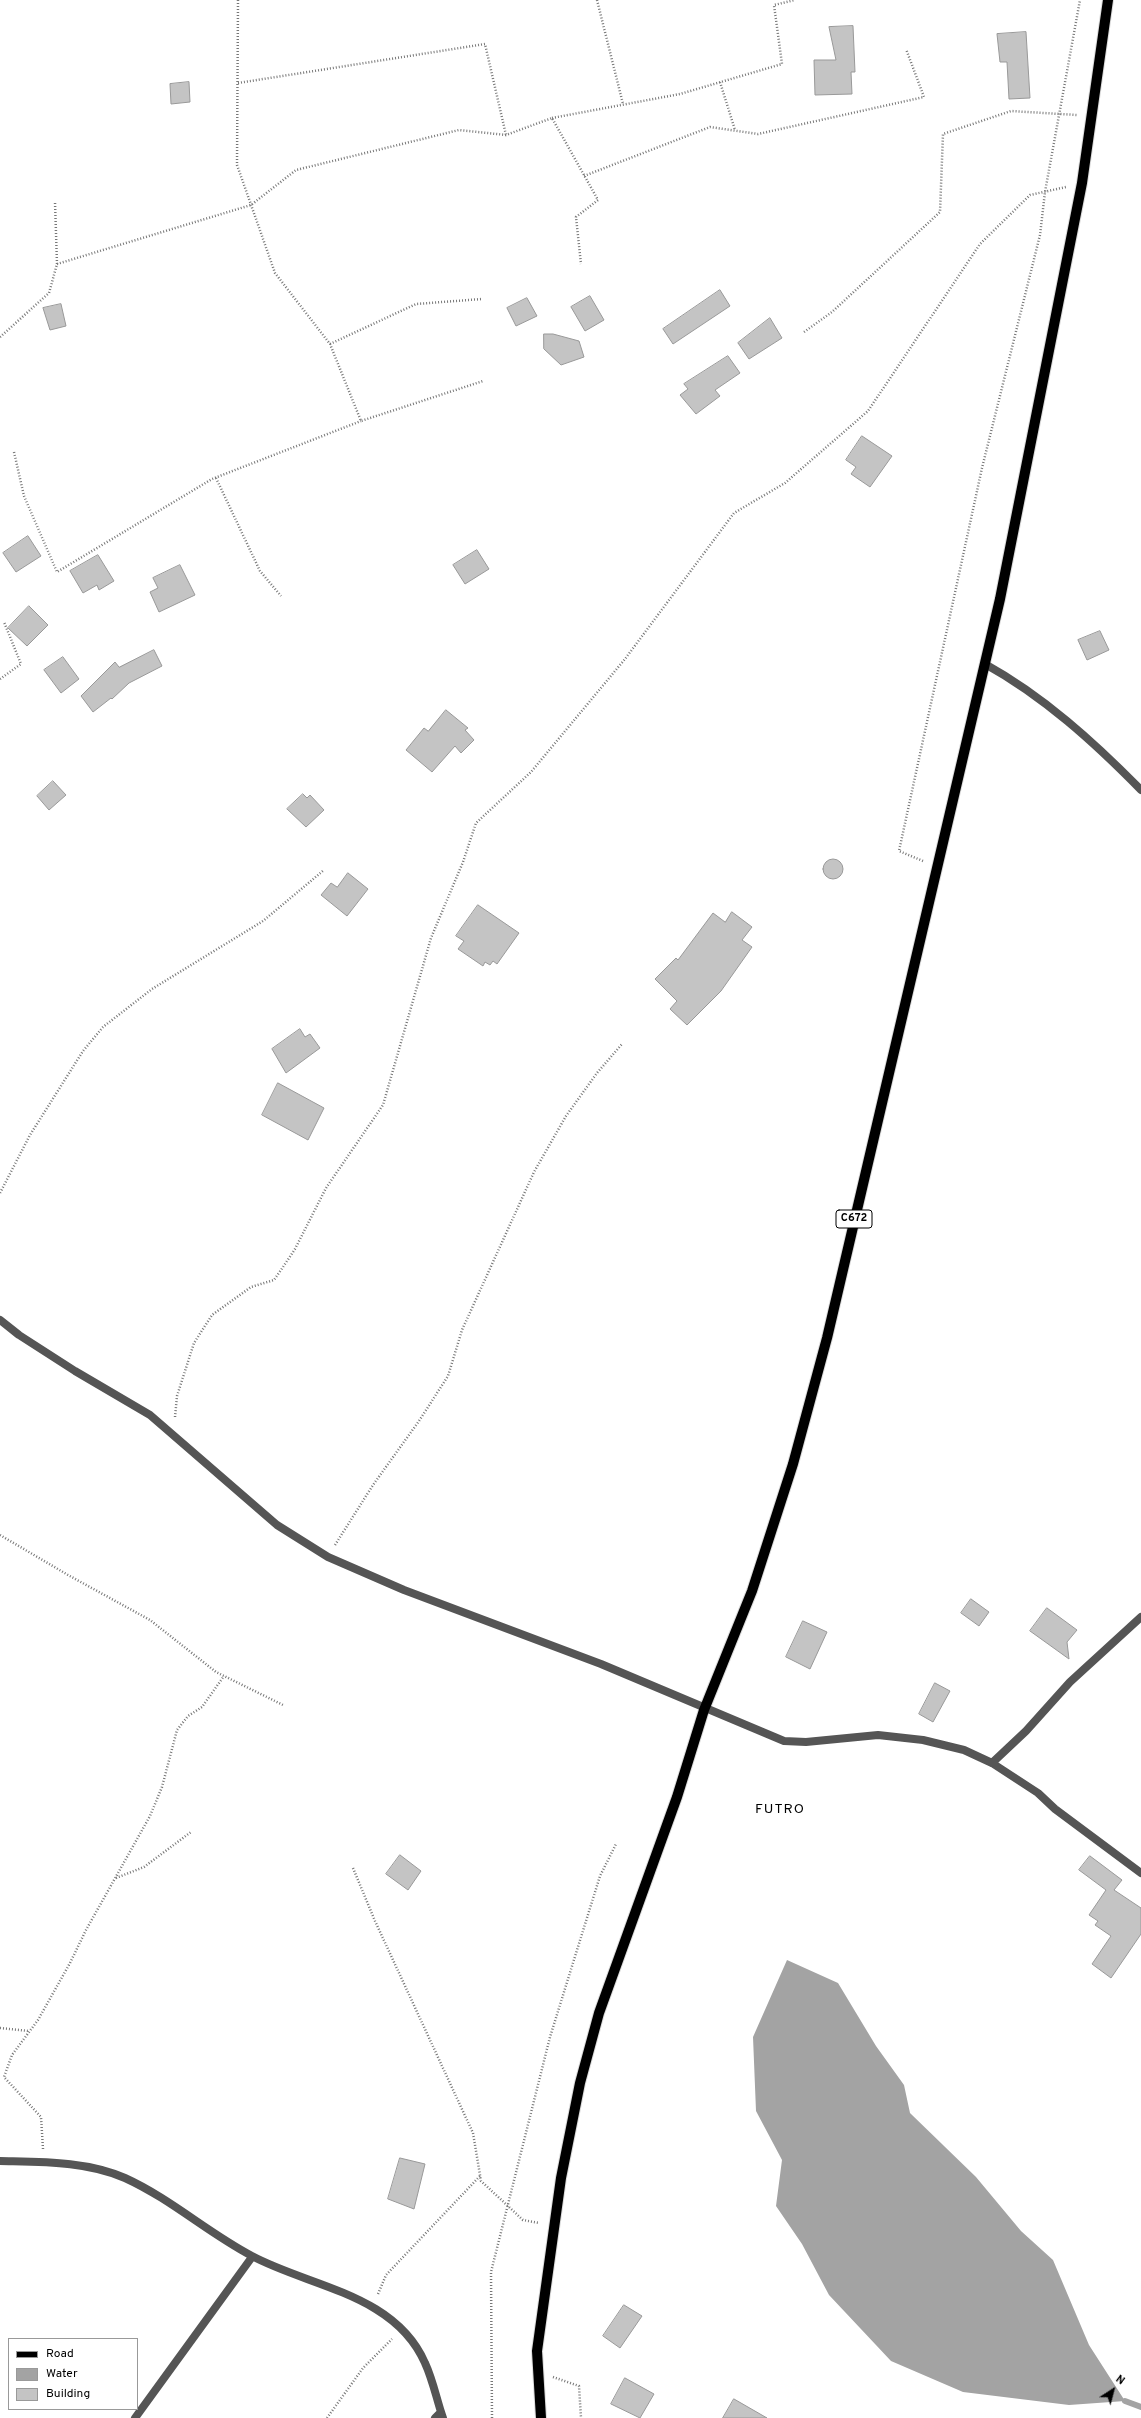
<!DOCTYPE html>
<style>
body{margin:0}
#map{position:relative;width:1141px;height:2418px;overflow:hidden;background:#fff;font-family:Overpass,sans-serif}
canvas{display:block}
.legend{position:absolute;left:8px;top:2338px;width:130px;height:72px;box-sizing:border-box;background:#fff;border:1px solid #999;margin:0;padding:5px 7px;list-style:none;font-size:12px;color:#000}
.legend li{display:flex;align-items:center;gap:8px;height:20px}
.legend b{width:20px;border:1px solid #999}
.north{position:absolute;left:1093px;top:2370px;width:40px;height:40px;-webkit-text-stroke:3px #fff;paint-order:stroke;rotate:36deg;font-size:11px;font-weight:700;line-height:16px;text-align:center;color:#000}
.north::after{content:'';display:block;margin:auto;width:14px;height:18px;background:#000;clip-path:polygon(50% 0,100% 100%,50% 72%,0 100%)}
</style>
<div id="map">
<canvas width="1141" height="2418"></canvas>
<ul class="legend">
<li><b style="height:5px;background:#000"></b>Road</li>
<li><b style="height:11px;background:#a3a3a3"></b>Water</li>
<li><b style="height:11px;background:#c4c4c4"></b>Building</li>
</ul>
<div class="north">N</div>
</div>
<script>
const g = document.querySelector('canvas').getContext('2d');
g.lineJoin = 'round';
function fillPath(path, color) {
  g.fillStyle = color;
  g.fill(path, 'evenodd');
}
function trace(path, color, width, dash) {
  g.strokeStyle = color;
  g.lineWidth = width;
  g.lineCap = dash ? 'butt' : 'round';
  g.setLineDash(dash || []);
  g.stroke(path);
}
function drawText(font, color, halo, rows, align = 'center') {
  g.font = font + ' Overpass,sans-serif';
  g.lineWidth = 3;
  g.setLineDash([]);
  g.textBaseline = 'middle';
  g.strokeStyle = halo;
  g.fillStyle = color;
  for (const [text, x, y, turn = 0] of rows) {
    g.save();
    g.translate(x, y);
    g.rotate((+turn || 0) * Math.PI / 180);
    g.textAlign = isNaN(turn) ? turn : align;
    if (halo) g.strokeText(text, 0, 0);
    g.fillText(text, 0, 0);
    g.restore();
  }
}
fillPath(new Path2D(`
 M787,1960l51,23 38,63 28,39 6,28 66,64 45,54 32,29 36,85 36,56 -56,4 -106,-13 -72,-31 -62,-66 -27,-51 -26,-38 6,-46 -26,-49 -3,-74z`), '#a3a3a3');
trace(new Path2D(`
 M1125,2401l16,6`), '#a3a3a3', 6);
const building = new Path2D(`
 M853,26l2,46h-4l1,22 -37,1 -1,-35h22l-7,-33z
 M1026,32l4,66 -21,1 -2,-37h-7l-3,-28z
 M189,82l1,20 -19,2 -1,-20z
 M720,290l10,16 -57,38 -10,-15z
 M590,296l14,24 -19,11 -14,-24z
 M527,298l10,18 -21,10 -9,-18z
 M61,304l5,22 -16,4 -7,-22z
 M770,318l12,20 -33,21 -11,-16z
 M544,334h9l26,7 5,16 -23,8 -17,-16z
 M728,356l12,17 -25,17 5,6 -24,18 -16,-19 8,-6 -4,-5z
 M862,436l30,20 -22,31 -19,-13 5,-7 -10,-7z
 M28,536l13,20 -25,16 -13,-19z
 M477,550l12,19 -24,15 -12,-19z
 M98,555l16,26 -15,9 -2,-5 -14,8 -13,-22z
 M180,565l15,30 -36,17 -9,-20 8,-4 -5,-10z
 M29,606l19,19 -21,21 -19,-18z
 M1100,631l9,19 -22,10 -9,-20z
 M154,650l8,16 -33,17 -17,16 -1,-1 -18,14 -12,-16 34,-34 4,5z
 M63,657l16,22 -18,14 -17,-23z
 M446,710l22,18 -3,2 9,10 -13,13 -6,-7 -23,26 -26,-22 18,-22 4,3z
 M53,781l13,14 -17,15 -12,-14z
 M303,794l4,4 3,-3 14,15 -18,17 -19,-18z
 M823 869a10 10 0 1 1 20 0a10 10 0 1 1-20 0Z
 M348,873l20,16 -21,27 -26,-21 10,-12 6,4z
 M478,905l41,28 -22,31 -4,-3 -3,4 -5,-3 -2,4 -25,-17 6,-8 -8,-5z
 M732,912l20,15 -10,13 10,7 -31,44 -34,34 -17,-16 7,-8 -22,-22 21,-21 2,2 35,-47 12,9z
 M300,1029l5,8 5,-3 10,14 -34,25 -14,-24z
 M278,1083l46,25 -16,32 -46,-25z
 M971,1599l18,13 -10,14 -18,-13z
 M1047,1608l30,22 -10,12 2,17 -39,-28z
 M803,1621l24,11 -17,37 -24,-12z
 M935,1683l15,8 -17,31 -14,-8z
 M400,1855l21,16 -13,19 -22,-16z
 M1090,1856l32,24 -8,10 27,18v26l-30,44 -19,-14 19,-28 -16,-11 3,-4 -9,-6 17,-25 -27,-20z
 M400,2158l25,6 -11,45 -26,-10z
 M624,2305l18,11 -22,32 -17,-12z
 M625,2378l29,16 -14,24 -29,-14z
 M734,2399l33,19h-44z`);
fillPath(building, '#c4c4c4');
trace(building, '#999', 1);
const primary = new Path2D(`
 M541,2418l-4,-67 24,-173 19,-95 19,-70 78,-216 27,-87 48,-119 41,-127 34,-126 173,-739 82,-416 26,-183`);
trace(primary, '#dbdbdb', 12);
trace(new Path2D(`
 M238,0l-1,165 38,108 55,71 31,77 122,-40
 M597,0l26,104
 M720,82l15,48
 M238,83l247,-39 21,91
 M552,118l128,-24 102,-30 -8,-59 21,-5
 M584,176l126,-49 48,7 166,-37 -18,-48
 M57,264l194,-59 45,-35 163,-40 47,5 46,-17 46,82 -22,17 5,47
 M804,332l28,-20 108,-100 3,-78 68,-23 66,4
 M0,337l49,-44 8,-29 -2,-62
 M330,344l86,-40 66,-5
 M14,452l10,44 33,76 155,-93 149,-58
 M216,478l44,93 21,25
 M0,679l21,-15 -17,-42
 M923,861l-24,-10 83,-383 58,-233 5,-43 35,-192
 M0,1193l30,-58 53,-84 20,-24 49,-38 111,-68 61,-51
 M175,1417l2,-21 17,-53 18,-28 39,-28 23,-7 7,-10 14,-21 31,-61 57,-83 48,-167 32,-76 13,-39 55,-51 94,-113 109,-146 51,-30 83,-72 112,-167 50,-49 36,-8
 M0,1535l68,40 82,45 66,52 67,33
 M335,1545l38,-60 46,-64 29,-45 14,-46 72,-158 32,-56 31,-43 25,-29
 M353,1868l22,53 98,212 8,48 42,39 16,3
 M116,1878l28,-11 47,-35
 M0,2028l29,3
 M43,2149l-2,-32 -37,-40 8,-22 26,-35 32,-57 16,-33 64,-114 12,-29 15,-57 11,-14 14,-9 22,-31
 M378,2294l8,-19 94,-99
 M553,2377l26,9 2,32
 M327,2418l36,-50 29,-29
 M492,2418l-1,-146 59,-235 50,-161 16,-32`), '#777', 2.5, [1, 2]);
trace(new Path2D(`
 M985,664c58,32 109,78 156,126
 M0,1320l19,15 56,36 75,44 127,110 51,32 76,33 197,74 183,77 22,1 72,-7 45,5 41,10 28,13 46,30 17,16 86,64
 M992,1763l34,-32 44,-49 71,-65
 M0,2161c41,1 87,0 125,17 46,21 83,55 127,78 58,31 143,38 173,107 7,15 11,33 16,49
 M135,2418l117,-161
 M435,2418l6,-6 2,6`), '#555', 8);
trace(primary, '#000', 10);
for (const [x, y, w] of [
 [854,1219,36]
]) {
  const box = new Path2D();
  box.roundRect(x - w / 2, y - 9, w, 18, 3);
  g.fillStyle = '#fff';
  g.fill(box);
  trace(box, '#000', 1);
}
drawText('bold 11px', '#000', null, [
 ["C672",854,1219]
]);
g.letterSpacing = '1px';
drawText('14px', '#000', '#fff', [
 ["FUTRO",780,1810]
]);
g.letterSpacing = '0px';
</script>
